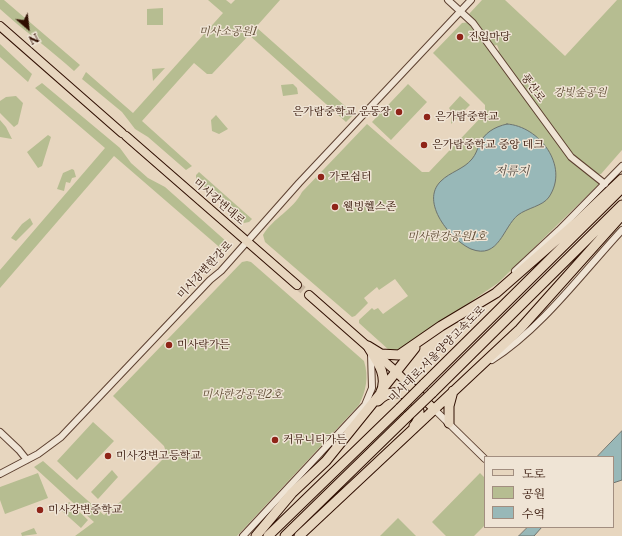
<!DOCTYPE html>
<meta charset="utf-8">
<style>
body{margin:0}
#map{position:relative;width:622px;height:536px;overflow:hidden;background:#e7d6bf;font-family:"Libre Caslon Text","Noto Serif KR",serif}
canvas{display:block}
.legend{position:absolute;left:484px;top:456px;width:130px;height:72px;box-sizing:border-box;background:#efe4d5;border:1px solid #a28e80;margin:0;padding:5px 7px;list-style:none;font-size:12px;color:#2f0e01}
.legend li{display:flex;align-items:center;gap:8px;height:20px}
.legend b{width:20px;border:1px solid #a28e80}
.north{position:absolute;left:8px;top:8px;width:40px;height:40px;-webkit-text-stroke:3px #efe4d5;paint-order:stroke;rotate:152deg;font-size:11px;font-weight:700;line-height:16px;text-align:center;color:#2f0e01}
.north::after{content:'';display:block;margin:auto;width:14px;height:18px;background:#2f0e01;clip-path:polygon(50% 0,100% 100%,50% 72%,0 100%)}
</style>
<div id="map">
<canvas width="622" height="536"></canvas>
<ul class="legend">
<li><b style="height:5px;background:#e7d6bf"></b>도로</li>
<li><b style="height:11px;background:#b6bd91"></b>공원</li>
<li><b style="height:11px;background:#98b8b8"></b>수역</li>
</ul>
<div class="north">N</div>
</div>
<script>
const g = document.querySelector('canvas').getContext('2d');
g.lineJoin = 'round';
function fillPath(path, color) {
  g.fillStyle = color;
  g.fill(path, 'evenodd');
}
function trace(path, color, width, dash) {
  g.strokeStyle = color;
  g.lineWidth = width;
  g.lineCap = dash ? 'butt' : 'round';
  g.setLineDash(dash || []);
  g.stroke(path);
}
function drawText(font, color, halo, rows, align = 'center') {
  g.font = font + ' "Libre Caslon Text","Noto Serif KR",serif';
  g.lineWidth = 3;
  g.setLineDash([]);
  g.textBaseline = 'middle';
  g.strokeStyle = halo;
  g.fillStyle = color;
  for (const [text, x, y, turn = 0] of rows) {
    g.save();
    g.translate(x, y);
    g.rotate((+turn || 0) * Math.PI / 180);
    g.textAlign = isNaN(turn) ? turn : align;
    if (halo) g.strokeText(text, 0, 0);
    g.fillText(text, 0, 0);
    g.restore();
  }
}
fillPath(new Path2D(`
 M0,0h4l76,65 -6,6c-24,-22 -50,-40 -74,-62z
 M208,0h18l5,4 4,-4h45l-24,27 98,87 -8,8 -97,-87 -37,39h-5l-13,-11 -52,58 50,45 -6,4 -38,-33 -13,-8 -13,-17 -40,-33 4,-7 47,41 90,-100z
 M482,0h23l60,56 52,-56h5v150l-21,24h-3v3l-23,-18 -78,-107 2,-2 -2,-5 -4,1 -24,-32z
 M163,8v17h-16v-16z
 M470,22l102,140 27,22 -101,99 -98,67h-11l-30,-27v-3l13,-12 2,2 4,-2 5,6 25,-18 -13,-17 -16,11 -2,-3 -13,11 4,5 -13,13 -3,1 -87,-75 -2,-7c10,-17 30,-25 39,-43l65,-68 55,48h7l56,-59v-8l-52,-52 29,-30z
 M0,44l32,30 -4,8 -28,-25z
 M165,68l-12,13 -1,-12z
 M42,83l78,65 11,15 17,15 17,9 62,55v7l-2,3 -111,-96 -114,132v-18l105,-122 -70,-60z
 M293,84l4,4 1,6 -15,2 -2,-11z
 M408,84l19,18 -36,38 -19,-18z
 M16,96l7,7 -5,21 -4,3 -14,-14v-12l6,-4z
 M460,96l10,9 -19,19 1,-11 -3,-5z
 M216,115l12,14 -9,5 -7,-3 -1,-11z
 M0,120l6,7 6,12 -12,-2z
 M48,135l3,2 -9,29 -4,2 -11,-16z
 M72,169l2,1 2,7 -4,1 -2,5 -4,-1 -2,9 -7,-2 6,-16z
 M199,172l53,47 -3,3 -5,1 -48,-44v-4z
 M30,218l3,6 -17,17 -5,-3 11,-14z
 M247,261l4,1 113,99c5,16 2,30 -5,44l-122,131h-162l19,-14 -60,-55 9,-6 61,54 16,-13 44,-44 2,-6 -2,-6 -51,-50 129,-134z
 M93,422l21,19 -37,39 -20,-19z
 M112,470l6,7 -20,22 -7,-7z
 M38,473l10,25 -43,16 -5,-14v-13z
 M480,473l5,5v47l-11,11h-28l-14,-14z
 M69,502l19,18 -7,8 -19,-17z
 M398,518l18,18h-36z
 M34,528l3,6 -15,2 -1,-3z`), '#b6bd91');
const water = new Path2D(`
 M507,124c32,2 63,42 42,73 -6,9 -22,11 -31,18 -15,12 -19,45 -47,34 -20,-9 -52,-47 -30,-68 9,-9 23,-12 31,-22 4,-5 5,-9 7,-14 5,-12 15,-18 28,-21z
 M622,431v49l-9,3v-26h-16z
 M528,527h14l-8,9h-15z`);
fillPath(water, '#98b8b8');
trace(water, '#6e746f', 1);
trace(new Path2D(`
 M297,285l12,10`), '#cbb8a2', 8, [8, 4]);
const minor = new Path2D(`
 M448,0l25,23 98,134 34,27
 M515,271l44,-41 63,-64
 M492,360c50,-32 90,-87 130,-130
 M434,409l51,50
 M0,432l19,18 8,10
 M0,474l38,-20 23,-17 149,-157 11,-9 78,-88 172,-183
 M243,536l122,-131 7,-17 -1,-34`);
const major = new Path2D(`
 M0,26l122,107
 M126,136l171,149
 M309,295l83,73 42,41`);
const highway = new Path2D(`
 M368,346l13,8 18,1 42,-29 55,-33 81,-71 45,-43
 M424,384l198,-196
 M384,387l31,-39
 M432,393l190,-188
 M378,401c20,-22 54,4 36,25
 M449,423v-17l4,-15
 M256,536l36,-43 34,-32 54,-67c9,-16 -2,-32 -11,-46
 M268,536l132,-128
 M285,536l123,-120
 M299,536l221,-207 102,-114`);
trace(minor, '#5d4030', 8);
trace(major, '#2f0e01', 10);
trace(highway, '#2f0e01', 11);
trace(minor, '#efe4d5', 6);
trace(major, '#e7d6bf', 8);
trace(highway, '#e7d6bf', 9);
const highwayBridge = new Path2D(`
 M400,408l24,-24
 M408,416l24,-23`);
trace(highwayBridge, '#2f0e01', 11, []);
trace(highwayBridge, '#e7d6bf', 9);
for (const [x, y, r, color] of [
 [460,37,4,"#8f2418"],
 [399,112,4,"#8f2418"],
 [427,117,4,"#8f2418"],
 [424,145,4,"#8f2418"],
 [321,177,4,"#8f2418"],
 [335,207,4,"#8f2418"],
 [169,345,4,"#8f2418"],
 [275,440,4,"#8f2418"],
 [108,456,4,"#8f2418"],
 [40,510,4,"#8f2418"]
]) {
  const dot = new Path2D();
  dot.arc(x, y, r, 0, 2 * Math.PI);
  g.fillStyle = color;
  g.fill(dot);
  trace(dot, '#efe4d5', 1.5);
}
drawText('italic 11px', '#5e4b33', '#efe4d5', [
 ["미사소공원1",228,32],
 ["강빛숲공원",580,93],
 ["미사한강공원1호",447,237],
 ["미사한강공원2호",242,395]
]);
drawText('11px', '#2f0e01', '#efe4d5', [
 ["진입마당",468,37],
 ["은가람중학교 운동장",391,112,"right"],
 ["은가람중학교",435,117],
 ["은가람중학교 중앙 데크",432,145],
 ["가로쉼터",329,177],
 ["웰빙헬스존",343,207],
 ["미사락가든",177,345],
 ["커뮤니티가든",283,440],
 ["미사강변고등학교",116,456],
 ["미사강변중학교",48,510]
], 'left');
drawText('11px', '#2f0e01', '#efe4d5', [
 ["풍산로",533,88,54],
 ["미사강변대로",219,202,41],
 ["미사강변한강로",205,270,-47],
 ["미사대로;서울양양고속도로",437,354,-45]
]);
drawText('italic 12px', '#544a41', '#efe4d5', [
 ["저류지",512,172]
]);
</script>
